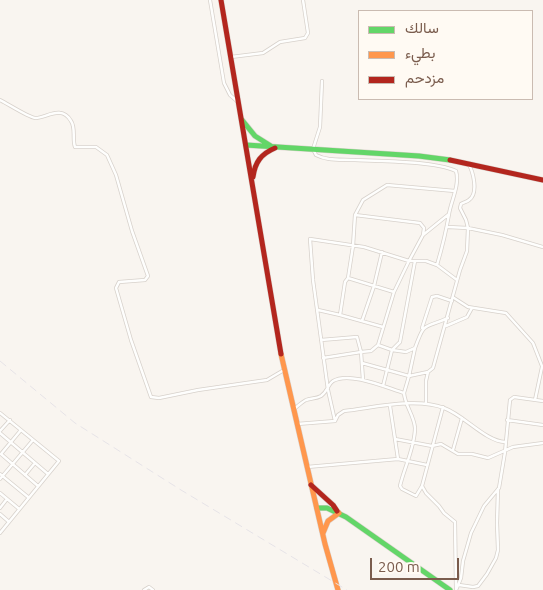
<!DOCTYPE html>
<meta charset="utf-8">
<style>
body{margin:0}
#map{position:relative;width:543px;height:590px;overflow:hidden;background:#f9f5f0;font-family:Ubuntu,Vazirmatn,sans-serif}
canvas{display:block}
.legend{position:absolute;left:358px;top:10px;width:175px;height:90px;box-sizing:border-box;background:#fffaf3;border:1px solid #cabbb1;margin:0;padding:6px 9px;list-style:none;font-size:15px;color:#7a5c4d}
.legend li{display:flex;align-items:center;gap:10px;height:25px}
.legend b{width:25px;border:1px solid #cabbb1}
.scale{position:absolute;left:370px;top:558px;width:89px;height:22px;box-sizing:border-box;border:2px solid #7a5c4d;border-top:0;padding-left:6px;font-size:15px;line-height:18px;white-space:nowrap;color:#7a5c4d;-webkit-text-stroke:4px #fffaf3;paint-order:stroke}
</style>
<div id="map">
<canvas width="543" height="590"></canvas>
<ul class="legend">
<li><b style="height:6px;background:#63d668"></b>سالك</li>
<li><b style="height:6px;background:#ff974d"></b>بطيء</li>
<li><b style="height:6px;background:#b3261e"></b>مزدحم</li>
</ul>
<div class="scale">200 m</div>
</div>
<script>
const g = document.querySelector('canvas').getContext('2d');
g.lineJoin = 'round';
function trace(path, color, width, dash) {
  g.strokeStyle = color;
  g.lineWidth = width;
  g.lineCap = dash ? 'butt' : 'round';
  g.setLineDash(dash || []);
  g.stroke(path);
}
const street = new Path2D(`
 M210,0l14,83 6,12 8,7
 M231,57l32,-4 17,-11 25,-4 3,-5 -5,-33
 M322,81l-2,46 -7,22 3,6c11,6 26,4 39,5 25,1 79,1 101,11 4,14 -5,30 -7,43 -3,18 -7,34 -12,51
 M0,100c8,4 28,17 35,18 10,1 26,-14 36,3 5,7 1,18 4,26h21l11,8 9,20 16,56 16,45 -3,4 -26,2 -3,6 15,52 20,57 8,1 39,-8 69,-10 17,-10
 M355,215l65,8 4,5 -1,7
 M448,227l20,1 34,7 41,12
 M348,278l46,14
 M454,298l14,9 38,6 27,30 9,23
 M318,310l22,5 43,12
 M340,315l5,-33 3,-4 5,-32 2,-31 8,-15 24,-15 68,6
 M362,321l12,-35 8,-34
 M446,326l21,-9 5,-9
 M422,328l10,-31 5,-1 15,5
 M321,340l36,-3 4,15 -38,6
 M378,345l16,-53 15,-31 14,-26 26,-21
 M362,363l47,13 6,-28
 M363,380l-2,-28 10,-1 7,-6 14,5 8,-8 15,-81
 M383,386l9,-36 14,2 9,-4c10,-28 9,-19 33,-30
 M404,393l5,-17 19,-4 5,-4 27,-98 7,-19 1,-23 -2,-8 -6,-12 1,-4c3,-2 6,-2 8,-4 10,-7 4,-29 -1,-37
 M535,400l7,-33
 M426,404v-23l2,-9
 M294,409c4,-3 8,-7 12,-9 5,-2 10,-1 15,-4 7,-5 7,-12 12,-15 17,-10 54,7 71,12 1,13 10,22 11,35 0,19 -11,40 -15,58l2,3 14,7 6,-10 21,-79
 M0,413l59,48 -59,72
 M507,420l36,5
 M335,421l-7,-31 -15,-110 -3,-41 54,8 45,14h17l11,4 20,15
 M297,424l38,-3 3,-6 6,-4c29,-3 72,-14 100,-3 20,7 41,33 61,34
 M0,431l10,-11
 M0,433l48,41
 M395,439l37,7 9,-2 17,10h14l16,4 25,-11 30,-4
 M453,450l9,-32
 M1,454l37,32
 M1,454l20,-24
 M398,459l29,6
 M307,467l91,-8 -8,-53
 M0,474l28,23
 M25,475l10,-12
 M0,479l33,-39
 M422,486l4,7 13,13 5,7 11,9 1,66
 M0,493l18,15
 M0,508l7,-9
 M0,514l8,7
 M459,585l14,2 5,-1 9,-12 9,-16 2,-8 -1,-27 1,-34
 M144,590l5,-3 4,3
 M456,590l5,-12 2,-17 8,-28 13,-27 15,-18 6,-36 5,-52 4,-3 29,4`);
const fast = new Path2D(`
 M242,120l13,16 16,10
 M246,145l173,11 31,4
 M317,508h10l19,9 104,73`);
const slow = new Path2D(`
 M281,354l44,190 13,46
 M323,533l5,-12 11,-8`);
const jam = new Path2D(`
 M221,0l60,354
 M450,160l93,20
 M253,177c2,-15 8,-23 22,-29
 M311,485l22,20 4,6`);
trace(street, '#d7d1cb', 4);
trace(fast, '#dad1cc', 6);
trace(slow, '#dad1cc', 6);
trace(jam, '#dad1cc', 6);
trace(street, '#fefefd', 2.5);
trace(fast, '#63d668', 5);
trace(slow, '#ff974d', 5);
trace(jam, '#b3261e', 5);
trace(new Path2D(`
 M0,361l75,62 106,67 166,100`), '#e6e3e7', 1, [8, 5]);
</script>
